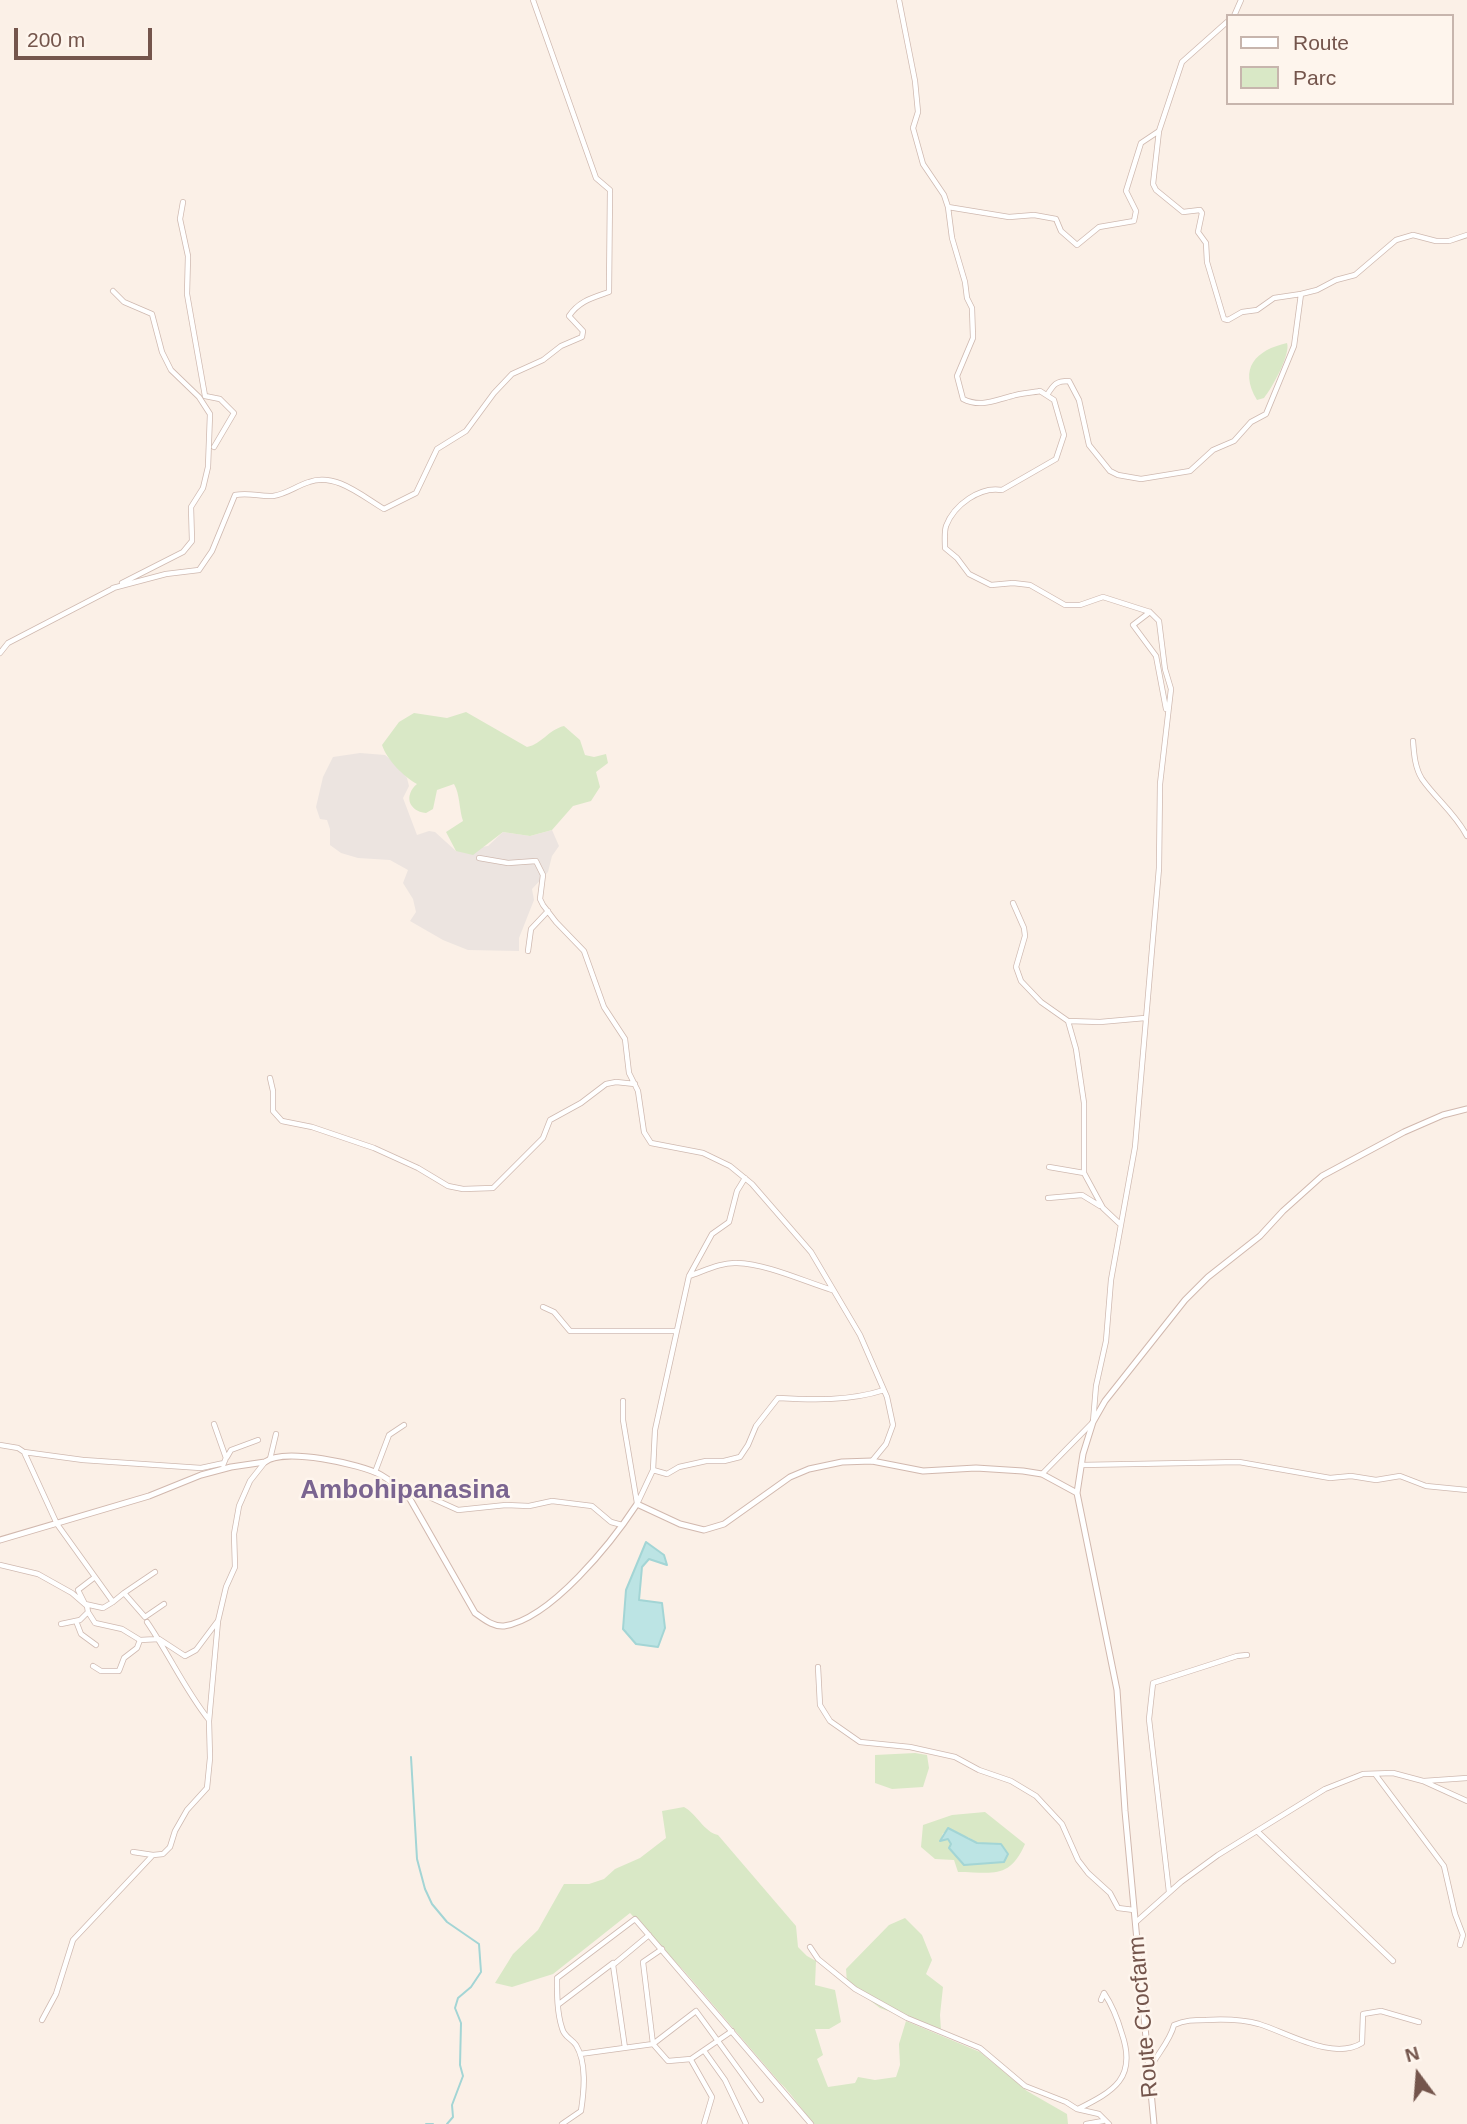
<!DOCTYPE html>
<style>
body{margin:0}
#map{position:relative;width:1467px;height:2124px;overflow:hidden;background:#fbf0e7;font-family:Arial,sans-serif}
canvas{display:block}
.legend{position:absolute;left:1226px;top:14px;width:228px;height:91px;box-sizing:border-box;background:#fef5ed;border:2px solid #c7b5ad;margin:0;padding:9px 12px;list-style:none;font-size:21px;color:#74554c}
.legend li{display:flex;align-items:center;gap:14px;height:35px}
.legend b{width:35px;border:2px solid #c7b5ad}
.north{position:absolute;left:1383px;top:2040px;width:70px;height:70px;-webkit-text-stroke:5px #fef5ed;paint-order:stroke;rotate:344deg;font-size:19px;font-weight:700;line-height:28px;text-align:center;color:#74554c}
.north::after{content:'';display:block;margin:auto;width:24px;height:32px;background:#74554c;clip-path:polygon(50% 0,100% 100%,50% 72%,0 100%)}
.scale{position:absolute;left:14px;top:28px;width:138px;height:32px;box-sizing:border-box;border:4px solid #74554c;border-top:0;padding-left:9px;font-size:21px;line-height:24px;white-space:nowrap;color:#74554c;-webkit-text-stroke:5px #fef5ed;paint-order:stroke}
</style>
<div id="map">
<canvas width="1467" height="2124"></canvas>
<ul class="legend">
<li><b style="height:9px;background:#fff"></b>Route</li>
<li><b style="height:19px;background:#d9e8c6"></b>Parc</li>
</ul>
<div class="north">N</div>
<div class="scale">200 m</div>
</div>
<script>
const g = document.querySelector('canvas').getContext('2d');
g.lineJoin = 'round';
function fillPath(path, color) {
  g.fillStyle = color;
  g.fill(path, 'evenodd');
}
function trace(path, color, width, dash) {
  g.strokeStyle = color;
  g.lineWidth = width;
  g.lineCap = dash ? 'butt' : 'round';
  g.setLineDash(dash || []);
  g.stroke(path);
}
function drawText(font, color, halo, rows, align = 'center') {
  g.font = font + ' Arial,sans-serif';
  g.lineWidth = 5;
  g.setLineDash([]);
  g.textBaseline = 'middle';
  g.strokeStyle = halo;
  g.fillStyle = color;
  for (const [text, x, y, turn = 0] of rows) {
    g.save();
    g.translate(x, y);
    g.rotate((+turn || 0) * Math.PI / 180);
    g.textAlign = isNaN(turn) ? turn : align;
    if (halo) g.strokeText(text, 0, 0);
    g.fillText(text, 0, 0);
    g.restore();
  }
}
fillPath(new Path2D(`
 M360,753l25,2 10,8 12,15 2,8 -6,12 14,37 12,-4 6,1 21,19 32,-5 15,-14 27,4 22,-6 7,16 -7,10 -4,16 -16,17 2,11 -15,38v13l-51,-1 -25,-10 -33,-19 6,-9 -3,-13 -10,-16 5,-13 -18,-10 -32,-2 -17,-5 -11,-8v-16l-3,-9 -7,-1 -4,-12 7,-30 10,-20z`), '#ece4e0');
fillPath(new Path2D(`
 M1287,343c4,11 -15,45 -23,55l-7,2c-19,-32 -1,-50 30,-57z
 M466,712l61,35c15,-3 21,-17 37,-21l16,14 5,15 9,2 12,-3 2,9 -12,9 4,15 -9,14 -18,5 -21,24 -22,6 -27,-4 -30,23 -17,-4 -10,-19 17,-11c-4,-12 -3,-27 -9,-37l-17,6 -4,19 -7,4c-18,-2 -22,-18 -9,-29 -14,-8 -30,-24 -35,-39l17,-23 15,-9 33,5z
 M915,1753l12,2 2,13 -6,19 -31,2 -17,-6v-28z
 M684,1807c13,7 20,25 34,28l78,91 2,21 9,9 9,5 -1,24 20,5 6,32 -12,7h-14l8,26 -6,4 11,28 27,-4 3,-6 17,3 21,-3 4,-12 -1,-21 7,-23 74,31 47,39 40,23 1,10h-254c-7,-8 -28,-37 -33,-40l-96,-112 -55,-59 -77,61 -41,13 -17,-4 18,-29 25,-24 26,-46h25l15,-5 11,-10 25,-11 26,-20 -4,-27z
 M985,1812l40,32c-16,36 -32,28 -67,28l-4,-12 -19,-1 -14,-12 2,-22 29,-10zM943,1833l25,4 9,6 24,1 -37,21 -15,-17 2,-4 -3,-5 -7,1z
 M905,1918l17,17 10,25 -6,14 17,13 -3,28 1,15 -61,-22 -33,-25 -1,-14 43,-44z`), '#d9e8c6');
const water = new Path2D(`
 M646,1542l18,13 3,10 -18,-6 -7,8 -3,33 23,3 3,25 -7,19 -22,-3 -13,-15 3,-39z
 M948,1828l29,15 24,1 7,10 -4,8 -40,3 -15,-17 2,-4 -3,-5 -8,2z`);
fillPath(water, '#bce4e4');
trace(water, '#a3d5d5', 2);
trace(new Path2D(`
 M411,1757l6,102 8,30 7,15 15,18 32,22 2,28 -10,15 -13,11 -3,10 6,15 -1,42 3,11 -11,29 1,12 -6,7
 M426,2124h7`), '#a3d5d5', 2);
const street = new Path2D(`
 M899,0l16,81 3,31 -5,16 10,36 21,31 4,12 4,31 13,44 2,16 5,10 1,30 -16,38 6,23c18,9 32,1 49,-3 9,-3 19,-3 28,-5l14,9 10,35 -8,24 -54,31c-22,-4 -48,15 -56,36 -2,7 -1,15 -1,22l12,10 12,16 22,11 22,-2 17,2 35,20h15l23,-8 47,15 9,9 6,48 6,20 -11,95 -1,84 -24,279 -24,133 -5,61 -10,45 -3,36 -51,52
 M1234,16l7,-16
 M1159,131l-6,53 3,6 27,22 17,-2 2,3 -4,19 8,11 1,19 17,57 4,1 14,-8 15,-2 17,-12 27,-4 16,-4 19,-10 19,-5 41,-35 17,-5 23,6h13l18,-6
 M183,202l-3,17 8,37 -1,38 18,102 15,3 14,14 -20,34
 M948,207l61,10 25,-2 22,4 5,12 16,14 22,-18 35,-6 2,-10 -10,-20 15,-48 18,-12 23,-69 45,-40
 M113,291l11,11 28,12 10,38 9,18 28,27 11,17 -2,53 -5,21 -12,19 1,34 -9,11 -61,31
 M1047,395c7,-11 9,-14 22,-14l10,19 10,45 21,26 8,4 23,4 49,-8 23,-21 21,-9 17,-19 15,-8 28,-68 7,-52
 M113,588l53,-14 33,-4 13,-19 23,-56c15,-3 24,2 38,1 14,-2 23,-10 36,-14 26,-10 53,14 75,27l32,-16 21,-44 29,-18 28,-38 18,-19 31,-14 18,-14 21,-9 1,-6 -14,-15c10,-15 23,-18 40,-24l1,-102 -14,-12 -63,-178
 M1150,612l-17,13 23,31 10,53
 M0,653l8,-10 106,-55
 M1413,741c1,13 2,27 9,38 14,20 33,34 45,57
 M479,858l29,5 28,-2 7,14 -3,24 3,6 13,17 28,29 20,56 21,32 4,34 9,18 6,41 7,11 52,10 27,13 22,18 59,68 49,83 27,62 6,28 -7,19 -14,17
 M1013,903l11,25 1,8 -9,31 5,14 20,21 27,19 8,28 8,54v70l19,35 17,16
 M528,951l3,-22 17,-18
 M1068,1021l32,1 45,-4
 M270,1078l3,13v20l9,10 30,6 62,21 44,20 30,18 15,3 30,-1 50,-50 7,-18 31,-17 25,-19 10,-2 19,2
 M1049,1167l35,6
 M1048,1198l34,-3 18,11
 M689,1276c15,-5 33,-14 48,-13 30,1 66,18 95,27
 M543,1307l11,5 16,19h106
 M623,1401v19l14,83
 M214,1424l12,34 -3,7
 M0,1445l18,3 6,4 33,72 56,78 11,-9 21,24 19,-13
 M24,1452l59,8 118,8 23,-5
 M227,1457l4,-7 27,-10
 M270,1459l6,-25
 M1081,1465l158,-3 91,16 21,-2 25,4 24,-4 26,10 41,4
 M653,1470l14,4 12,-7 27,-6h18l16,-4 8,-12 8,-19 22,-28c35,2 72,3 106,-8
 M375,1472l14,-37 15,-10
 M406,1496l12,-4 40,18 48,-5 23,1 23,-5 40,5 19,16 11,3
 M637,1504l16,-34 2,-40 34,-154 23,-42 17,-12 8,-31 8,-13
 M0,1565l38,9 34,19 15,13 1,6 -8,8 -19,4
 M95,1577l-17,13 7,14 18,4 10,-6
 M124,1593l31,-21
 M88,1612l7,11 27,6 18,11 19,-1 26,17 11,-6 21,-28
 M76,1621l5,13 15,11
 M147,1622c22,32 38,68 62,98
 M93,1666l8,5h18l5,-13 13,-10 3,-8
 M818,1667l2,38 10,16 30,21 50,5 45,10 24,13 32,11 25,15 26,28 16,36 10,13 22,20 8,15 16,2
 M1375,1774l69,92 11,48 8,21 -3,10
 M1424,1781l43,-3
 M1257,1831l136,130
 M133,1852l20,3 10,-1 7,-7 5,-16 12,-21 20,-22 3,-30 -1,-37 9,-100 8,-34 9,-20 -1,-33 5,-28 11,-25 15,-19
 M1169,1892l-20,-173 4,-36 84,-27 10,-1
 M1136,1922l45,-40 37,-27 107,-66 38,-15 30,-1 30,8 44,20
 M810,1947l8,12 37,30 52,29 73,30 45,38 41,16 11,7 22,5 10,10
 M662,1949l-19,13 10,82 15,17 23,-2 41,-28
 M559,2004l54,-41
 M42,2020l14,-26 17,-54 79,-84
 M625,2048l-12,-83 36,-30
 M705,2052l20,28 21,44
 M580,2054l73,-10 43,-33 65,89
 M691,2060l21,37 -8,27
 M1150,2068c8,-15 20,-27 24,-43 11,-5 20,-5 32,-5 18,-1 35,-1 53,4 29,9 74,37 103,19l1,-29 18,-3 38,11
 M1078,2109c36,-18 59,-31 44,-75 -4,-14 -10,-29 -18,-41l-3,7
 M562,2124l19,-13c3,-20 6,-48 -5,-66 -5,-7 -12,-8 -14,-17 -5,-15 -5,-34 -5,-50l78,-59 176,205
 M1086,2124l17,-3`);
const secondary = new Path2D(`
 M0,1540l149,-44 52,-21 30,-8 34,-5c18,-15 96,2 116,13 11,6 20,15 29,24l65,114c9,6 18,14 29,13 47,-7 108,-84 133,-122l43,20 24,6 20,-6 66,-47 19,-8 33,-7 30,-1 51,10 53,-3 47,3 19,3 35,19
 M1154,2124l-29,-313 -8,-121 -40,-197 6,-39 10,-32 12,-21 80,-101 23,-23 52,-41 23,-25 39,-35 82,-44 39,-17 24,-6`);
trace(street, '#cfb9b0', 6);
trace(secondary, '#d1b8ae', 7);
trace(street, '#fff', 4.5);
trace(secondary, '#fff', 5);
drawText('23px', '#74554c', '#fef5ed', [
 ["Route Crocfarm",1144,2017,-95]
]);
drawText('bold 26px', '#7a6490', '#fef5ed', [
 ["Ambohipanasina",405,1491]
]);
</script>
